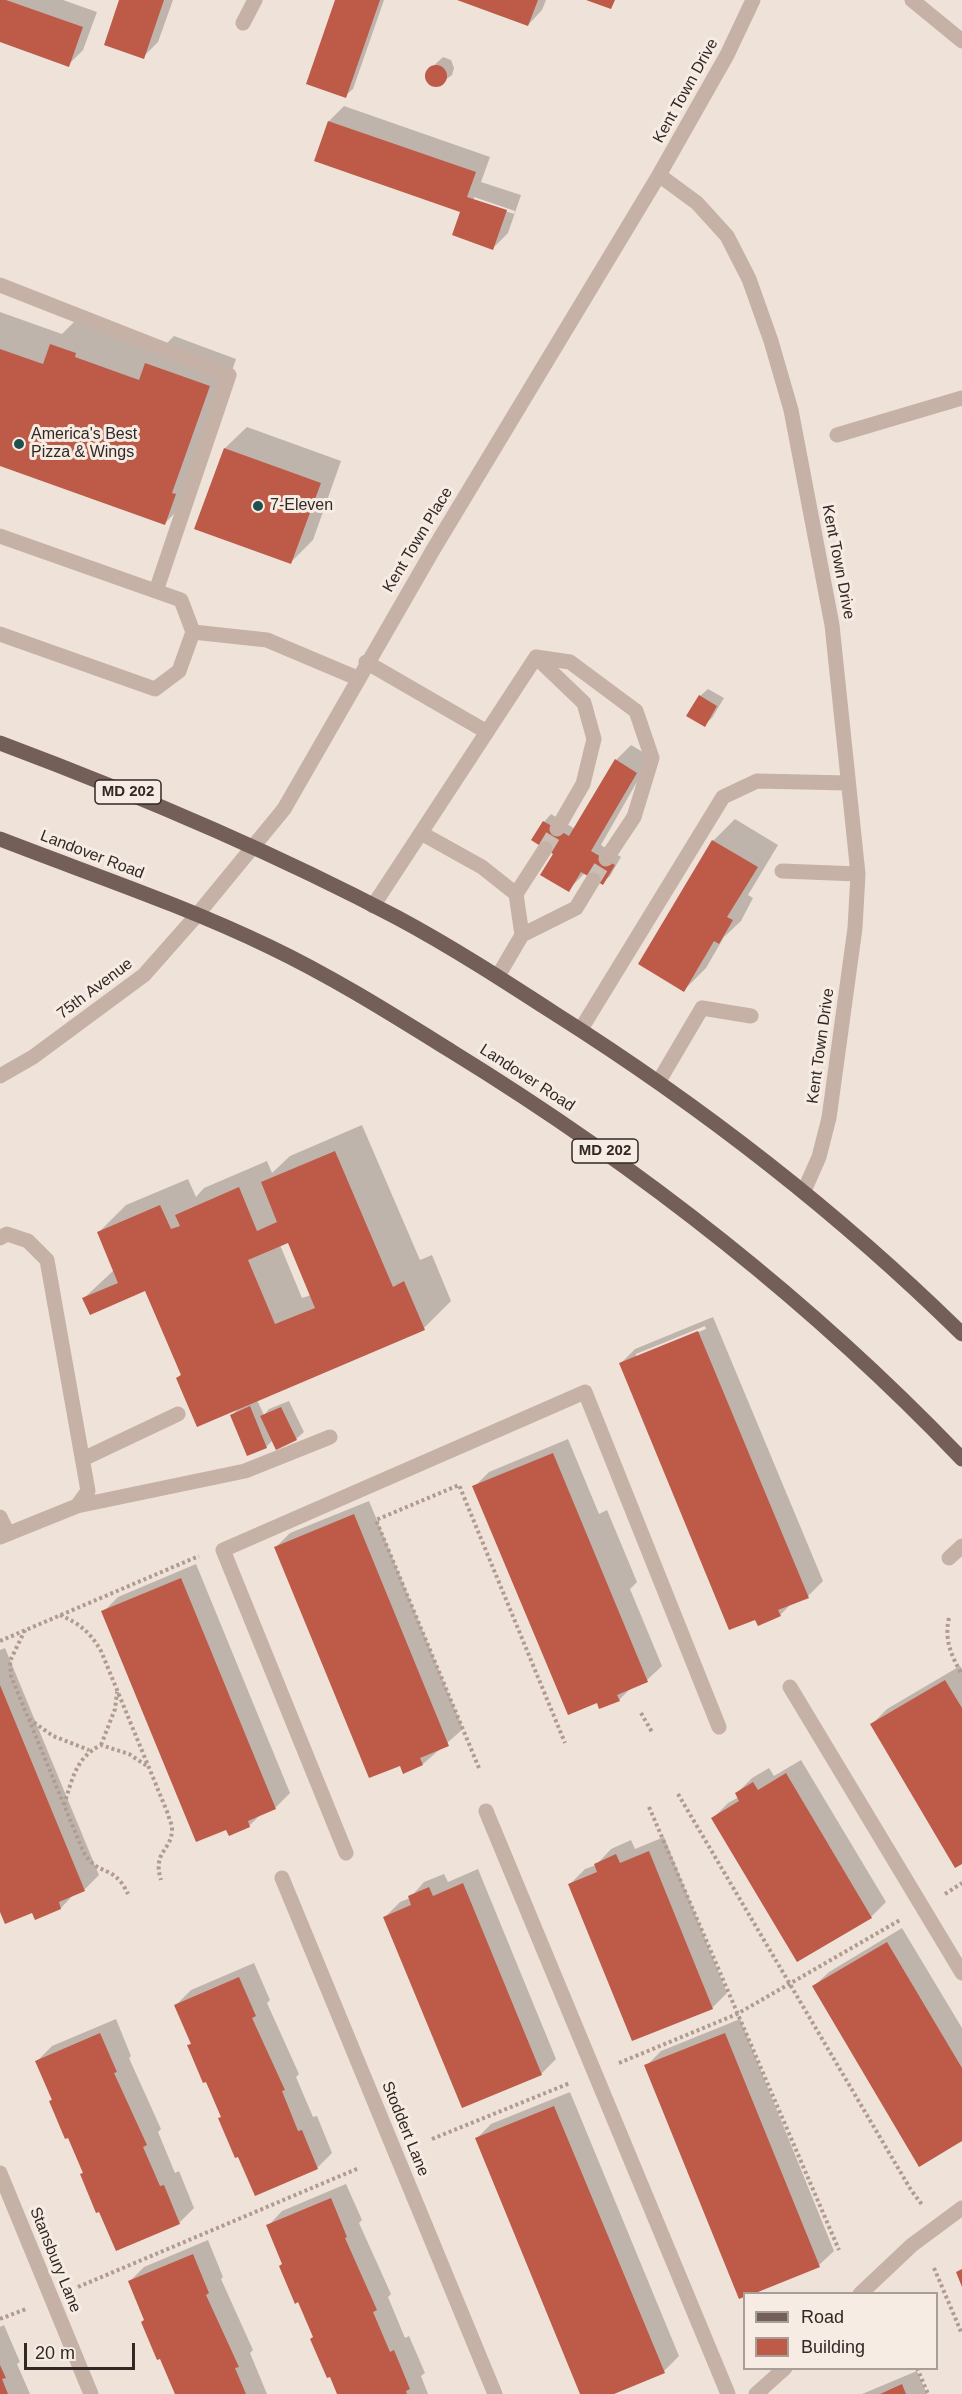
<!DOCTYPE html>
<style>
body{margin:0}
#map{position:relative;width:962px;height:2394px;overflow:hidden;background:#efe2d8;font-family:Arial,sans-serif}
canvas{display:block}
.legend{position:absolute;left:743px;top:2292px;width:195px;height:78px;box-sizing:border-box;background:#f7ece3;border:2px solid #a89e97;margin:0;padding:8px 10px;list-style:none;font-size:18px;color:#322826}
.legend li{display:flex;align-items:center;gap:12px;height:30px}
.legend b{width:30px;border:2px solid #a89e97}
.scale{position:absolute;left:24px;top:2343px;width:111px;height:27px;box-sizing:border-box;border:3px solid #322826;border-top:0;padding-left:8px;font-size:18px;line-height:21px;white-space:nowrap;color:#322826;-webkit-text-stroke:4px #f7ece3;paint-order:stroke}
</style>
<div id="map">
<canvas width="962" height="2394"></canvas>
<ul class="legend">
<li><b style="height:8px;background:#735e58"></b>Road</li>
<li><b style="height:16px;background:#bd5a48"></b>Building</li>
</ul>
<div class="scale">20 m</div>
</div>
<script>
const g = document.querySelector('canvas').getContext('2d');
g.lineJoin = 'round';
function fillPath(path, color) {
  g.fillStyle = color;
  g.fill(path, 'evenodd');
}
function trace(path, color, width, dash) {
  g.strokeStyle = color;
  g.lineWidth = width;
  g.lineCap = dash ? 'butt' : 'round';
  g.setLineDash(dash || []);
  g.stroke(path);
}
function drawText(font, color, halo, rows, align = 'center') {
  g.font = font + ' Arial,sans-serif';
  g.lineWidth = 6;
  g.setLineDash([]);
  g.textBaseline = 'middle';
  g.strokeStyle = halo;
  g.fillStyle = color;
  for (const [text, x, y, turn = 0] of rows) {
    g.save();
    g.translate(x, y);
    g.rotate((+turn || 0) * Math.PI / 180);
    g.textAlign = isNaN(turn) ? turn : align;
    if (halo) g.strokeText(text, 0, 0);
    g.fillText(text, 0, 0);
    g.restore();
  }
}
fillPath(new Path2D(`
 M0,0h63l34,12 -14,38 -15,15 -68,-24z
 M121,0h52l-15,42 -15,15z
 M337,0h47l-31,89 -8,7z
 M460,0h86l-4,10 -14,15z
 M443,57l8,3 3,8 -2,7 -15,11 -8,-3 -3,-6 3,-7z
 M344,106l146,51 -9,25 40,13 -13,38 -15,15 -31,-37 -146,-51 13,-39zM474,197l41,14 -1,3 -40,-14z
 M0,312l62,22 16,-16 81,33 15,-15 62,23 -37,107 -7,30 -27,27 -165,-58z
 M247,427l94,34 -28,79 -22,22 -66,-114z
 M708,689l16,9 -12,20 -8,7 -16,-9 12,-20z
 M631,745l20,12 -50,88 20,12 -11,19 -8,7 -17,-10 -17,17 -24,-68 7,-8 24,15 41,-69z
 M735,819l43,26 -30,50 5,3 -12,23 -17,16 -18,31 -22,22 -44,-26 73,-123z
 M362,1125l58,135 12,-5 19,46 -27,27 -167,72 7,15 5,-6 20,-8 15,31 -8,7 -23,1 -7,7 -34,-32 7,-7 -61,-30 4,-5 -36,-84 -62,9 30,-28 -16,-37 28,-28 62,-26 8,18 8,-9 63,-27 5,12 18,-17zM289,1241l22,54 -9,3 -22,-53z
 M713,1317l110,264 -15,15 -16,7 -12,12 -160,-251 15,-15zM705,1326l1,3 -70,29v-4z
 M568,1439l31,75 8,-4 30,72 -7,7 32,77 -15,14 -15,7 -13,13 -145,-213 15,-15z
 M369,1501l94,228 -40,35 -19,8 -128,-225 14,-14z
 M196,1564l94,229 -15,15 -13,5 -13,13 -146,-214 15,-15z
 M5,1648l94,227 -15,15 -10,4 -13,14 -28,3 -33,-3v-258z
 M960,1666l2,3v193l-90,-138 15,-15z
 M801,1760l85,142 -15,15 -158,-99 15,-15 11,-6 -2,-4 15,-15 17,-10 5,8z
 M664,1837l63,156 -15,15 -142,-124 15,-15 11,-4 15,-16 20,-9 4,9z
 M478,1869l78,190 -15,15 -156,-157 15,-15 10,-4 14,-16 20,-8 4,8z
 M902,1928l60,100v111l-148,-153 15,-14z
 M254,1963l16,37 -3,3 32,71 -3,3 17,40 4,-1 15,37 -15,15 -95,-52 -33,-70 3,-3 -16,-38 15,-15z
 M116,2019l15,37 -2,2 32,71 -3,3 17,41 4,-2 15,37 -15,15 -98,-49 3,-2 -15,-36 -19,-35 3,-3 -16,-37 15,-15z
 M740,2019l94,232 -15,14 -79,32 -94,-231 15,-15z
 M570,2092l109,264 -15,15 -54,23h-28l-106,-255 15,-15z
 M346,2184l16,36 -3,3 32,71 -3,3 17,41 4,-2 16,37 -4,3 7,18h-89l-71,-168 14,-15z
 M208,2240l15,37 -2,2 32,71 -3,3 17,41h4h-96l-46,-112 15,-15z
 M4,2325l16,37 -3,2 13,30h-30v-67z
 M917,2371l10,23h-65z`), '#0003');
fillPath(new Path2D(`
 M0,0h6l77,27 -14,40 -69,-25z
 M119,0h45l-20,59 -40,-14z
 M335,0h45l-34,98 -40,-14z
 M457,0h81l-10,26z
 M586,0h29l-4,9z
 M425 76a11 11 0 1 1 22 0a11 11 0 1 1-22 0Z
 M328,121l148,51 -9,25 40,13 -14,40 -41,-15 8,-23 -146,-51z
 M50,344l26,9 -1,4 64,23 6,-17 65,23 -38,107 4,1 -11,31 -165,-59v-117l43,15z
 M224,448l97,35 -30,81 -97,-35z
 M699,695l18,11 -12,21 -19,-11z
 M615,759l22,14 -46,78 24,14 -12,20 -22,-13 -12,20 -29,-17 13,-21 -22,-14 12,-19 26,15z
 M712,840l46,27 -31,50 6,3 -14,24 -5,-3 -30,51 -46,-28z
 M335,1151l58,136 11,-6 21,49 -228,97 -21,-49 5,-3 -36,-84 -55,24 -8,-17 36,-15 -21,-51 63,-27 11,24 9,-3 -5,-11 64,-28 18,44 20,-9 -16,-40zM288,1243l27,65 -40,16 -27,-64z
 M698,1331l111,267 -31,12 3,6 -23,10 -3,-6 -26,10 -110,-267z
 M250,1406l17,42 -20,8 -17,-41z
 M281,1407l16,33 -21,10 -16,-34z
 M553,1453l95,229 -31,13 3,6 -21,8 -2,-6 -29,12 -96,-229z
 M354,1514l95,232 -29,12 3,7 -20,9 -3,-8 -31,12 -95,-231z
 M181,1578l95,231 -28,12 2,6 -21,9 -3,-6 -30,12 -95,-231z
 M945,1680l17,28v156l-7,4 -85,-144z
 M0,1685l85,206 -26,11 2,7 -26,11 -3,-7 -27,11 -5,-12z
 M786,1773l86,145 -75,44 -86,-144 28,-17 -4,-8 18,-11 5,8z
 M649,1851l64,158 -81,32 -64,-157 29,-12 -3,-8 22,-10 4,9z
 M463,1883l79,192 -80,33 -79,-191 28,-12 -3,-9 21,-9 4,9z
 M887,1942l75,126v73l-43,26 -107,-181z
 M239,1977l17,39 -4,2 33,72 -3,1 16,40 4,-1 16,39 -63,27 -17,-39 -3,1 -17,-40 3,-1 -15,-35 -3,1 -16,-38 4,-1 -17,-39z
 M100,2033l17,39 -3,1 33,72 -4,2 17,39 4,-1 16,39 -64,27 -17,-39 -3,1 -16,-39 3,-1 -15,-35 -3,1 -16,-38 3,-1 -17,-39z
 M725,2033l95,234 -67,27h-9v3l-5,2 -95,-234z
 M554,2106l111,267 -51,21h-34l-105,-256z
 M331,2198l16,39 -2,1 32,72 -4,2 17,40 4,-2 16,39 -4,2 1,3h-70l-7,-17 -3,1 -17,-39 3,-2 -15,-35 -3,2 -16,-38 3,-2 -16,-39z
 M193,2254l16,39 -3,2 33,72 -4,1 11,26h-71l-15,-35 -3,1 -16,-38 3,-2 -16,-39z
 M962,2269v18l-6,-15z
 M0,2365l6,13 -4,1 6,15h-8z
 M902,2384l4,10h-26z`), '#bd5a48');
trace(new Path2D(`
 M545,849l12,-20
 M593,880l13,-21`), '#c9bdb4', 15, [15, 8]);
trace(new Path2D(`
 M60,1615c20,9 30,17 41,36l67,163c1,5 4,10 4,15 0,22 -20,22 -11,51
 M949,1618c-5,21 2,38 13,56
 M25,1630l-15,31 1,15 72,175c13,23 24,15 37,30 3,3 6,9 8,13
 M0,1641l199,-85
 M641,1713l11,19
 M29,1719l24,17 36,14
 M101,1745l14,-36 2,-17
 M479,1768l-103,-248 83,-35 106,258
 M678,1794l233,396 12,16
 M64,1805c8,-25 12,-48 37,-60l28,9 18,12
 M649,1807l190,443
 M945,1894l17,-11
 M619,2063l118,-49 163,-94
 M432,2139l138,-56
 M934,2268l28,66
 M78,2287l281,-119
 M0,2319l26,-10
 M917,2368l11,26`), '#b19b90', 4, [3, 3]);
trace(new Path2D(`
 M912,0l50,41
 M243,23l12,-23
 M659,175l38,28 30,33 22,43 22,62 20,69 41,215 26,249 -3,54 -26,190 -10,39 -15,34
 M0,285l229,90 -73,216
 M837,435l125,-37
 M0,536l181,64 12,32 -14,39 -24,18 -155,-55
 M193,632l74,8 90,38
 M536,657l34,5 66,49 16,47 -18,59 -28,42
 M536,657l48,46 10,36 -11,45 -26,45
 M366,662l121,70
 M421,833l61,34 34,27 6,41
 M782,871l76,3
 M516,894l29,-45
 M373,906l163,-249
 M498,976l24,-41 54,-27 17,-28
 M581,1029l142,-232 34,-16 90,2
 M0,1076l33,-19 111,-82 53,-60 87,-106 149,-259 226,-375 68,-120 26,-55
 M659,1081l43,-73 49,8
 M0,1238l7,-4 21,7 19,19 41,231 -11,15 -77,31
 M83,1459l95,-45
 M77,1506l168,-35 85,-34
 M0,1517l8,17
 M949,1558l13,-12
 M790,1687l172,286
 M486,1811l242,583
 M346,1853l-123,-303 362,-158 134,335
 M282,1878l213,516
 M0,2173l91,221
 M860,2294l52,-49 50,-37
 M756,2394l29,-26`), '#c5b1a5', 15);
trace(new Path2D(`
 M0,743c136,51 269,107 398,175 54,29 105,62 156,95 147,93 284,199 408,321
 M0,839c90,35 183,66 270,108 61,29 123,68 181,104 187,115 359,249 511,408`), '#735e58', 15);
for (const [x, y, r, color] of [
 [19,444,6,"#1f504f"],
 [258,506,6,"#1f504f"]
]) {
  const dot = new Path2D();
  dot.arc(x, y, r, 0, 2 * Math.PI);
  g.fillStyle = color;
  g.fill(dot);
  trace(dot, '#f7ece3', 2);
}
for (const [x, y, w] of [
 [128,792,66],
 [605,1151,66]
]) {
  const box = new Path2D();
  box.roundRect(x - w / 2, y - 12, w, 24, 4.5);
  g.fillStyle = '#f7ece3';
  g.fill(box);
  trace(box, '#322826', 1.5);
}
drawText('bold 15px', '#322826', null, [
 ["MD 202",128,792],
 ["MD 202",605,1151]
]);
drawText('16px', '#322826', '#f7ece3', [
 ["Kent Town Drive",686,91,-61],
 ["Kent Town Place",418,540,-59],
 ["Kent Town Drive",838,562,79],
 ["Landover Road",92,855,21],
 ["75th Avenue",95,989,-37],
 ["Kent Town Drive",821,1046,-82],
 ["Landover Road",527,1078,33],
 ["Stoddert Lane",405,2129,68],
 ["Stansbury Lane",55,2260,68]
]);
drawText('16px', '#322826', '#f7ece3', [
 ["America's Best",31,435],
 ["Pizza & Wings",31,453],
 ["7-Eleven",270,506]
], 'left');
</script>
